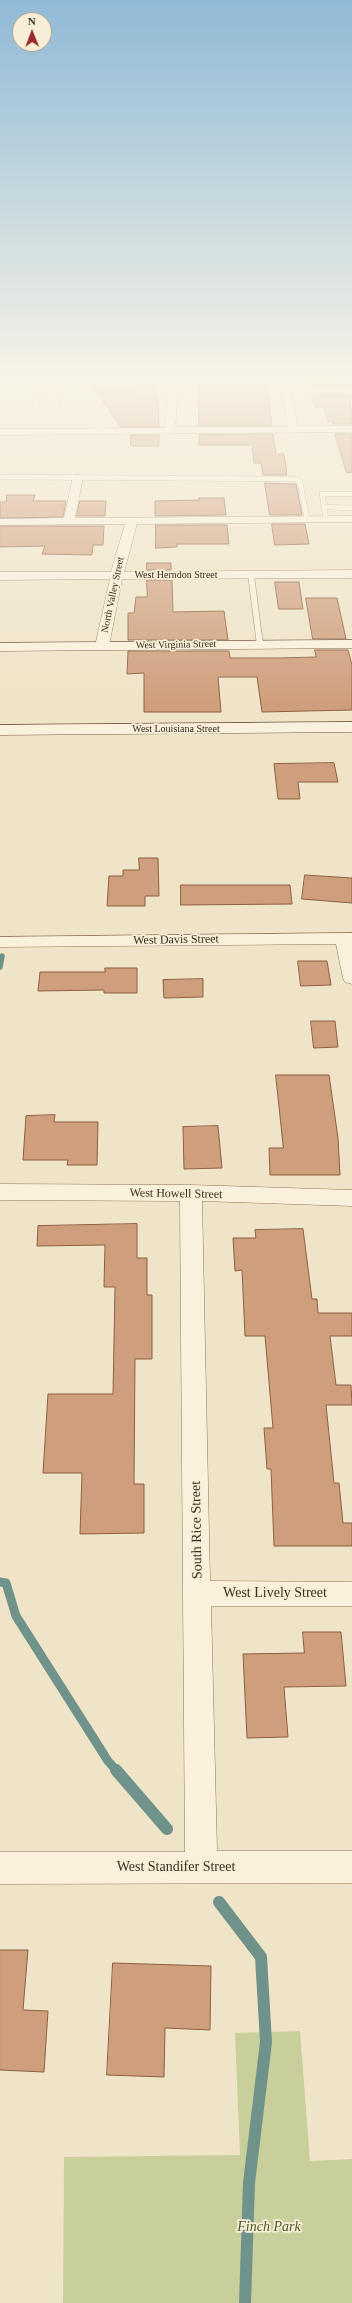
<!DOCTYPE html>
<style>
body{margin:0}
#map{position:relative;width:352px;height:2303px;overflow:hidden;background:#f0e4c8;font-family:"Times New Roman",serif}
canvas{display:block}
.north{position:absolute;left:12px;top:12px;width:40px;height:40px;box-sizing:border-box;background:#f7eed8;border:1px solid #ada18e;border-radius:50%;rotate:359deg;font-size:11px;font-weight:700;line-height:16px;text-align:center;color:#3d2e20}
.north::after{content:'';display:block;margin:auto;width:14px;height:18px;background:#9e2a2b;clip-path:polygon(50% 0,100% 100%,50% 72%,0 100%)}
</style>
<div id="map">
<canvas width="352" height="2303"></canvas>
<div class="north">N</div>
</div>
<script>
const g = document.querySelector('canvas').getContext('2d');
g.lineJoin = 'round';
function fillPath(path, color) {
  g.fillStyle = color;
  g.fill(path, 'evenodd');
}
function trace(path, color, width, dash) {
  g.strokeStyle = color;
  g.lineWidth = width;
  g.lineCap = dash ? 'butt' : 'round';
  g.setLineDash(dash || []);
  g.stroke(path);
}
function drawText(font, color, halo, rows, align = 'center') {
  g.font = font + ' "Times New Roman",serif';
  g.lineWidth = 3.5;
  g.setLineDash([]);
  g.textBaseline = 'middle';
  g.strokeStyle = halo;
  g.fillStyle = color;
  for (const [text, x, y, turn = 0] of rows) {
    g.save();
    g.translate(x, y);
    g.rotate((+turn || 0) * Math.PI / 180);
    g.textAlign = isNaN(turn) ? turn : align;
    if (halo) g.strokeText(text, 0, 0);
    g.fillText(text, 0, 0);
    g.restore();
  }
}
fillPath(new Path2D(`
 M300,2031l10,130 42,-2v144h-289l1,-146 176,-2 -5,-122z`), '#c9cf9b');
trace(new Path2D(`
 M0,967l2,-11`), '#6f938a', 5.5);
trace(new Path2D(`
 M0,1582l6,1 10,33 92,145 9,10`), '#6f938a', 9);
trace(new Path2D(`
 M116,1770l51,59
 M219,1902l42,55 5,85 -17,141 -4,120`), '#6f938a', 12);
const building = new Path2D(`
 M308,380h22l1,4h16v2h-37z
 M111,381l47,1v7h-20l-4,4 4,4h20l1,30h-38l-31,-44z
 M199,384h68l5,42h-73z
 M312,395h38l2,29h-19l-1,-3h-4l-4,-14h-9z
 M273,434l3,20h8l3,21h-24l-2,-12h-7l-2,-18h-53v-10z
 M335,434h17v38l-5,1z
 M131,435h28v11h-28z
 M265,483l31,1 6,31h-32z
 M7,495h28l-2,6h33l-3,16 -63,1v-16h6z
 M199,498h25l2,17 -71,1v-15l44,-1z
 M80,501h26l-1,15h-28z
 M272,524h33l4,20 -34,1z
 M156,525h71l2,19h-52v3l-21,1z
 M0,526h104l-1,19h-10l-1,10 -50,-1 3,-8 -45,1z
 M147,563h24v7h-24z
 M147,580h25l1,32 51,-1 4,29h-100v-27h6l2,-16h11z
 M275,582h24l4,27h-24z
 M306,598h31l9,41h-33z
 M315,650h33l4,15v45l-90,2 -5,-35h-39l3,35h-77v-39l-17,1 1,-23h101l1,7h48l38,-1z
 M334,763l4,19h-40l2,17h-22l-4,-35z
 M139,858h19l1,38h-14v10h-38l2,-30h14v-6h16z
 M305,875l47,3v25l-50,-4z
 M181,885h109l2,19 -111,1z
 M298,961h29l4,24 -30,1z
 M105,968h32v25h-33v-3l-66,1 2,-19h65z
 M203,979v18l-39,1 -1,-18z
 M311,1021h24l3,26 -24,1z
 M276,1075h53l9,63 2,37h-70l-1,-27h14z
 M55,1115l-1,7h44l-1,43h-30l1,-5h-45l3,-44z
 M218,1126l4,42 -38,1 -1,-42z
 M137,1224v34h10v37h5v64h-17l-1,125h10v49l-64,1 2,-61h-39l5,-79h65l2,-107h-11l1,-42 -68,1 1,-20z
 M303,1229l9,70h5l1,14h34v23h-22l6,49h15l1,20h-26l8,78h5l4,40h9v23h-78l-3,-77h-4l-3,-41h9l-8,-92h-20l-3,-66 -7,1 -2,-33h23l-1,-8z
 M303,1632h38l5,54 -62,1 4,50 -41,1 -4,-84 61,-1z
 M0,1950h28l-5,60 25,1 -4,61 -44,-2z
 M113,1963l98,3 -1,64 -45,-2 -1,49 -57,-2z`);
fillPath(building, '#cf9f7d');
trace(building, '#8d5f41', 1);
const laneFar1 = new Path2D(`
 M43,380l-9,29h22l8,-29
 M138,393h36
 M0,477l295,2 5,3 7,37
 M324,507l28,1
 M326,519l-4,-25h30`);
const lane = new Path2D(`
 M251,575l9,70`);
const street = new Path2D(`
 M169,380h10l-4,47h112l-7,-47h10l1,8 61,-1v6l-60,1 5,32h55v6l-352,3v-6l165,-1z
 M78,474l5,3 -8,41 277,-2v6l-215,2 -13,48 228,-2v8l-230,1 -13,67 -2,3h-10l-2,-3 15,-67 -110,1v-8h111l14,-48 -125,1v-6l64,-1 9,-41z
 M352,933v51l-7,-2 -2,-4 -7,-34 -336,3v-10z
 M0,1184l191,1 161,5v16l-150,-5 8,380 142,1v24h-141l6,245h135v32l-352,1v-32h185l-5,-651 -180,-1z`);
const secondary = new Path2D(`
 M352,640v8l-352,3v-8z
 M352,722v10l-352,3v-10z`);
trace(laneFar1, '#8d765c', 5.5);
trace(lane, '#8d765c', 7);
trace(street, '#8d765c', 1);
trace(secondary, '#6f573f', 1);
trace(laneFar1, '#faf1dc', 5);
trace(lane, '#faf1dc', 6);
fillPath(street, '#faf1dc');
fillPath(secondary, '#faf1dc');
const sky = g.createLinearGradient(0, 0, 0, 702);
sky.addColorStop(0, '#8fbad6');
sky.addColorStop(0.54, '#f8f3e6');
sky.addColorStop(1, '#f8f3e600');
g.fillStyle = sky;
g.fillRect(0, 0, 352, 702);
drawText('10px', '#3d2e20', '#f7eed8', [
 ["West Herndon Street",176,575],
 ["North Valley Street",113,595,-78],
 ["West Virginia Street",176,645,-1],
 ["West Louisiana Street",176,729]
]);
drawText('12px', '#3d2e20', '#f7eed8', [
 ["West Davis Street",176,940,-1],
 ["West Howell Street",176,1194,1]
]);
drawText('14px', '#3d2e20', '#f7eed8', [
 ["South Rice Street",197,1530,-91],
 ["West Lively Street",275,1593],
 ["West Standifer Street",176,1867]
]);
drawText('italic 14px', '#4d5a26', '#f7eed8', [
 ["Finch Park",269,2227]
]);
</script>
